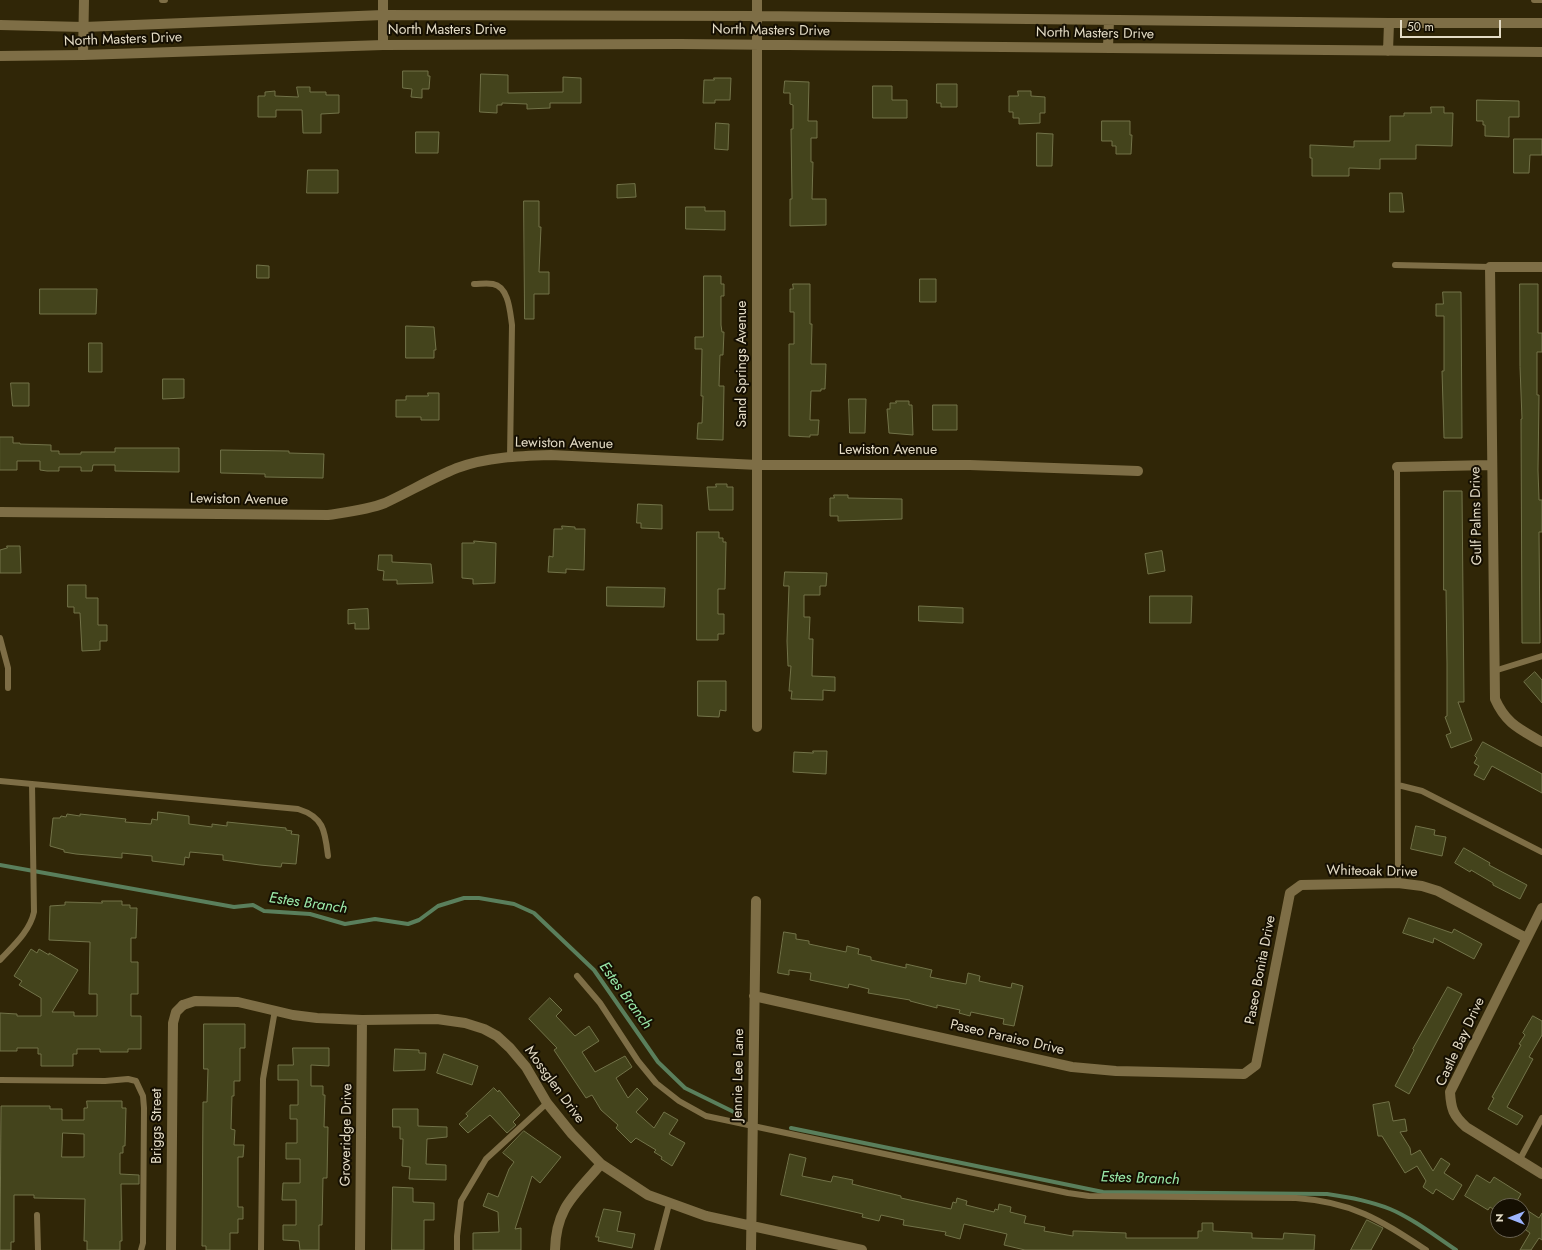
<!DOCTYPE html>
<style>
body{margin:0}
#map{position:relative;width:1542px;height:1250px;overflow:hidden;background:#302607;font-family:Jost,sans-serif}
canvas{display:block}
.north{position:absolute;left:1490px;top:1198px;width:40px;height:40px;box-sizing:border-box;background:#150f02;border:1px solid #686150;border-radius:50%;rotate:270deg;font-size:11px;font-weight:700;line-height:16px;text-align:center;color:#e4dcc6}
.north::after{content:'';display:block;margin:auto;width:14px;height:18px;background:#9cb4fd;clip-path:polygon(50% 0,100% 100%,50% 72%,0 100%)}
.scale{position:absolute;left:1400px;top:20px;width:101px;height:18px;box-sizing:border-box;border:2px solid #e4dcc6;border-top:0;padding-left:5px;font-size:12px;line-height:14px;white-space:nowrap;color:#e4dcc6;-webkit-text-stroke:3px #150f02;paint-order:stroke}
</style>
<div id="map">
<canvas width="1542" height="1250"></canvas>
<div class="north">N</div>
<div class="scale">50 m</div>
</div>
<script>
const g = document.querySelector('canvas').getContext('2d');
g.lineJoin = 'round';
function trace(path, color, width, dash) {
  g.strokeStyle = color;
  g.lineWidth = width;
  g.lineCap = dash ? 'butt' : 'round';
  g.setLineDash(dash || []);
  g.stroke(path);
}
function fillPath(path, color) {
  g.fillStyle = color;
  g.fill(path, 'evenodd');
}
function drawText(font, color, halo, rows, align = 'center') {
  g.font = font + ' Jost,sans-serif';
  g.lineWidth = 4;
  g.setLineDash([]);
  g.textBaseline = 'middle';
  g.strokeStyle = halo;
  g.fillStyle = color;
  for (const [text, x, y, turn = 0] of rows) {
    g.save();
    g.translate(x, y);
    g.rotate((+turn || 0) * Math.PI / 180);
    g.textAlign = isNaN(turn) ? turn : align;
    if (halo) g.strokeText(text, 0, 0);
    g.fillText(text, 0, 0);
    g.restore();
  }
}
trace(new Path2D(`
 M0,865l234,42 19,-2 11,6 46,3 35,10 30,-5 33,5 11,-4 19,-14 26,-8h15l35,6 20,9 60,57 64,92 27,26 53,26
 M791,1128l312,64 224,2c22,3 43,7 63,15 24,10 45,27 66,41`), '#5a7f5c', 4);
const building = new Path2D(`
 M403,71h25v5h2l-1,13h-7v9l-11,-1 1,-8 -9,-1z
 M481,74l27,1v18l55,-1v-15l18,1v25h-31v5l-23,1v-5l-25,-1v2h-5v8l-17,-1z
 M714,78h17l-1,22h-15v3h-12l1,-23h10z
 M785,81l24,1 -1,39h9v17h-6v24h2l-1,37h14v26l-36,1v-27h2l-1,-70h2v-24l-3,-1v-11h-6z
 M937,84h20v23h-16v-4h-4z
 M873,86h19v14h15v18h-34z
 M297,87h13v5h16v3h13v18l-18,1v19h-18l-1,-23h-26v7h-18v-21h7v-4l10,-1v5l23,1z
 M1018,91h13v5l14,1v16h-5v10l-21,1v-6h-6v-6h-4v-16h9z
 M1477,100l42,1v16h-10v20l-24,-1v-11h-2v-4h-6z
 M1431,107h13v6h9l-1,33 -36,-1v14h-36v10l-31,-1v8h-37v-18h-2v-13l44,2v-6h36v-25h14v-3h27z
 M1102,121h28v14h2l-1,19h-15v-8h-4v-5h-10z
 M716,123l13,1 -1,26 -13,-1z
 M416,132h23l-1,21h-22z
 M1037,133l16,1 -1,32h-15z
 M1514,139h28v16h-12l-1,18h-15z
 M308,170h30v23h-31z
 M635,184l1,13 -19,1v-13z
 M1390,193h12l2,19h-14z
 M524,201h15v26h2l-2,45h10v22h-15v25h-9z
 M686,207h19v4h20v19l-39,-1z
 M257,265l12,1v12h-12z
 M704,276h17v8h3v12h-3v29l1,7h2l-1,23h-3l-1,31h5l-1,54 -26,-1 1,-16h4l1,-27h-2l1,-47h-7v-12h8z
 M920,279h16v23h-16z
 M793,284h17v40h2l-1,40h15l-1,25h-4v2h-10l-1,29h9l-1,15h-8v2l-21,-1v-92h5v-32h-4v-23h3z
 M1520,284h18v49h4v19h-5v43h2l-1,75 1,30h3v32h-3l1,111h-18l-1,-224h1l-2,-52z
 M40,289h57l-1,25h-56z
 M1443,292h18l1,146h-18l-2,-67h2v-55h-8v-12h7z
 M406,326l28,1 2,23h-2v8h-28z
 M89,343h13v29h-13z
 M163,379h21v19l-21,1z
 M11,383h18v23h-16z
 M428,393h11v27h-18v-3h-25v-17h10v-4h22z
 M849,399h17l-1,34h-15z
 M896,401h13v4h3l1,30 -24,-2 -2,-24h3v-6h6z
 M933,405h24v25h-24z
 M0,437h13v6h7v1l31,1v6h8v3h22v-2h34v-4h64v24l-64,-1v-6h-22l-1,6h-11v-4h-22v4h-12l-7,-1v-9h-23v9h-17z
 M221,450l68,1v2l35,1 -1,24 -58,-1v-3l-44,-1z
 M716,484h11v3h6v23h-24l-2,-23h9z
 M1444,491h18l2,211h-6l14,38 -21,8 -5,-13 5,-2 -6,-16 2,-1v-52l-1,-74h-2z
 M834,495h14v3l54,1v20l-64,2v-5h-8v-18h4z
 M638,504l24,1v24l-21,-1v-5h-4z
 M562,526l13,1v2h10l-1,41 -18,-1v4l-18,-1 1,-16 4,1 1,-28h8z
 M697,532h22v6h4v4h3l-1,47h-7v25h6v20h-6v6h-21z
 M474,541l22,2 -1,40 -22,1v-5l-11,-1v-35h12z
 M7,546h13l1,27h-21v-23l7,-2z
 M1162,551l3,20 -17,3 -3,-20z
 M379,555h13v7l39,2 2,19 -36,1v-4h-14l1,-9 -6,-1z
 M785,572l42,1 -1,13h-6v9h-16v22h6l-1,22h4l-1,37 23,1v14l-12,-1v10l-32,-1 1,-8h-3l2,-25h-3l-1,-25 2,-55h-5z
 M68,585h18v13h12v27h9v16h-7v9l-18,1 -2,-38h-6v-6h-6z
 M607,587l58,1 -1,19 -57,-1z
 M1150,596h42l-1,27h-41z
 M919,606l44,2v15l-44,-2z
 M368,609l1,20h-14v-6l-7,1v-14z
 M1535,672l7,8v23l-18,-21z
 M698,681h28v30l-6,-1 -1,7 -21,-1z
 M1483,742l59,32v19l-50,-27 -8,14 -10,-5 5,-9 -5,-3 3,-5 -2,-2z
 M813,751h14l-1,23 -33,-2 1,-20 19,1z
 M158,812l31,4v8l23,3v-3l15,2v-4l59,6v2l6,1 -1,3 8,1 -3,29 -14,-1 -1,4 -21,-2 -37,-5v-5l-33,-3 -1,6 -4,-1 -1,8 -32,-4v-5l-30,-3v5l-46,-4 -12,-2v-2l-14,-4 3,-28h7l1,-2 5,1 1,-3 13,2v-2l46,5 -1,3 26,2 1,-5 5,1z
 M1416,826l19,4 -1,5 12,2 -4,19 -31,-7z
 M1464,848l26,15 -1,2 38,20 -7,14 -27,-14v-2l-22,-13 -1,2 -15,-9z
 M102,901h20v4h8v3h7l-1,30h-5v24h7v32h-7v22h10v33h-13v3h-28v-3h-23v5h-4v12h-32v-12h-3v-6h-21v3h-17v-38l17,1v2h24v-18l-22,-13 3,-4 -8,-5 17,-27 6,4 2,-4 10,6v-2l29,17 -26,42h22v4h23v-22h-8l1,-52 -41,-2 1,-34 15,-1v-3l37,1z
 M1409,918l43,15 2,-4 28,15 -8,15 -40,-21 -1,5 -30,-10z
 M784,932l12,2v5l13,2v3l37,8 1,-6 12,3 -1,5 13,3v3l35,8v-4l26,6 -2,7 20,4 16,3 2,-11 12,3 -1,5 13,3 19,4 1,-5 11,3 -9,40 -11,-2 1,-5 -33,-7 -1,4 -11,-3 1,-3 -23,-5v3l-27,-7v-1l-42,-7 1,-4 -20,-5 -1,4 -38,-8 1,-7 -22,-3v5l-11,-2z
 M1448,987l14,7 -53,100 -14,-8 19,-36 -1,-1z
 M550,998l12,12 -6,6 19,20 14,-10 10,15 -17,11 13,20 30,-16 7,11 -16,11 12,20 9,-10 11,11 -12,13 18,16 10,-16 14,8 -9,14 16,9 -13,23 -11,-7 1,-2 -8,-5 2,-2 -20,-12 -5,5 -15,-15 2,-3 -17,-15 -9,-15 -6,3 -32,-48 3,-2 -28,-29z
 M1533,1016l9,5v14l-13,22 4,2 -26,48 16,9 -6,9 -29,-16 6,-11 -2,-1 29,-52 -2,-1 6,-9 -2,-2z
 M204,1024h41v24h-5v33h-6v15h-2l-1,33 4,1 -1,15h10l-1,12h-5v50h5v12h-5v14h-8v17h-24v-4h-4l1,-144h4l1,-33h-4z
 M293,1048h36v18l-18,-1v21h12v9h2l-1,32h4l-1,51h-4l-1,47h-3v25h-19l-1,-9 -16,-1v-15h13v-25h-14l1,-17h17v-24h-14v-16h11v-24h-7v-14h8v-25h-20v-15h15z
 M395,1049l24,1v3h7l-1,17 -31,1z
 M444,1054l34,12 -6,19 -35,-12z
 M494,1088l4,4 1,-2 21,25 -7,7 3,3 -9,8 -17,-18 -22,18 -9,-9 9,-8 -2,-2z
 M87,1101h35v7h4l-1,38h-2v7h-3v21l19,1v9h-18l1,57h-2v9h-33v-9h-3l1,-42 -51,-1v-3h-20v47h-3v8h-11l1,-144h49v3h12v11h22v-12h3zM63,1133l21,1v23h-22z
 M1389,1102l4,19 12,-2 2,12 -7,1 10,16 1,7 9,-5 13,21 8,-13 9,6 -6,9 18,12 -9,15 -17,-11 -3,5 -10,-7 3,-6 -9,-15 -12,7 -23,-37h-4l-5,-31z
 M393,1109h25v17l29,1v10l-20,2 -1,25 20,1v15l-37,-1 1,-12 -8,-1 1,-27h-3v-12h-7z
 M524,1131l37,26 -21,26 -8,-7 -17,53 6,-1v22h-48v-17l26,-1 -1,-20 -15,-6 5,-13 10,4 11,-28 5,-7 -11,-9z
 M790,1154l16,4 -4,18 29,6 2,-6 20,4 -1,4 49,12v2l50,11 2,-7 3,1 1,-5 10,3 -1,4 28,7 1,-3 3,1 1,-6 12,3 -1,5 16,4 -2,7 21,4 -1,4 29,5v-5h4l49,2v5h72v-7h4v-8h11v8l39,2v5l31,1 1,-6 31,2 -1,15h-289l-21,-5 3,-11 -43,-10 -4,15 -15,-4 1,-3 -43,-7 1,-5 -23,-5 -2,6 -17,-4 1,-3 -82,-19z
 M1477,1175l13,8 4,-6 27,17 -7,12h-16v6l-8,-5 -2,3 -23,-14z
 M393,1187l20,1v14l21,1v17h-10v30h-32z
 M1522,1207l17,11 3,-5v27l-3,-2 -8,12h-11l10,-17 -8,-6z
 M604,1209l17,3 -4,19 18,3 -3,14 -34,-7 1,-4h-3z
 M1367,1220l16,8 -12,22h-20z`);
fillPath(building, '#44441c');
trace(building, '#727349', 1);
trace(new Path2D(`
 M162,0h3
 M1534,0h8
 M1395,265l95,2
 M474,284c6,0 13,-1 19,0 16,3 17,28 19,41l-2,132
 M1397,467l1,416
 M0,638l8,30v20
 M1494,671l48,-15
 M0,781l298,28c26,8 27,22 30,47
 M1398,785l24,6 120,61
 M0,960c13,-14 30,-29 34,-48l-2,-128
 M577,976l23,27 38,58 18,22 23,18 27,15 362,77 21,3 207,2c57,4 84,22 130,52
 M0,1080l105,1 23,-2 8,2 7,15 1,12 -1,135 -2,7
 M1519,1161l23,-43
 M37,1215l1,35
 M261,1250l2,-171 12,-69
 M457,1250v-14l4,-35 25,-42 61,-56
 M657,1250l12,-46`), '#7e6e46', 6);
trace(new Path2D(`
 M383,45v-45
 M83,55l1,-55
 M1542,267h-52l5,432c11,25 25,30 47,43
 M1397,467l94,-2
 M0,512l328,3c19,-3 39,-5 57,-12 24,-11 47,-25 72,-35 30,-11 62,-12 94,-13l207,10h212l168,6
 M1542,908l-92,184c1,17 3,23 16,35l76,47
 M754,996l318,71 44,4 128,3 12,-9 34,-172 11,-8 97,-2 24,3 16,5 88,47
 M183,1005l12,-4 43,1 55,13 24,3 45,2 75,-1 28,4 19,6 13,7 13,12 16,19 21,36 25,31 29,30 47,31 58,21 156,34
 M360,1250l2,-230
 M555,1250c1,-43 20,-55 46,-86
 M751,1250l5,-349`), '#7e6e46', 10);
trace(new Path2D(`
 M757,0v727
 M0,25l84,2 299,-12 374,1 632,7h153
 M1108,48l1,-28
 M1388,51l1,-28
 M0,56l83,-1 300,-10 297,-1 862,8
 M171,1250l2,-227 3,-11 7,-7`), '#7e6e46', 10);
drawText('14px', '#e4dcc6', '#150f02', [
 ["North Masters Drive",447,31],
 ["North Masters Drive",771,31,1],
 ["North Masters Drive",1095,34,1],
 ["North Masters Drive",123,40,-2],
 ["Sand Springs Avenue",743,364,-90],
 ["Lewiston Avenue",564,444,1],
 ["Lewiston Avenue",888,451],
 ["Lewiston Avenue",239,500,1],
 ["Gulf Palms Drive",1477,516,-91],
 ["Whiteoak Drive",1372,872,1],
 ["Paseo Bonita Drive",1261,970,-79],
 ["Paseo Paraiso Drive",1007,1038,13],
 ["Castle Bay Drive",1461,1042,-65],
 ["Jennie Lee Lane",739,1075,-89],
 ["Mossglen Drive",554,1085,54],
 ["Briggs Street",158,1126,-90],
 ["Groveridge Drive",347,1135,-89]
]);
drawText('italic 15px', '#9aeaa9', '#150f02', [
 ["Estes Branch",308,904,8],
 ["Estes Branch",625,996,54],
 ["Estes Branch",1140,1179,2]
]);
</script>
